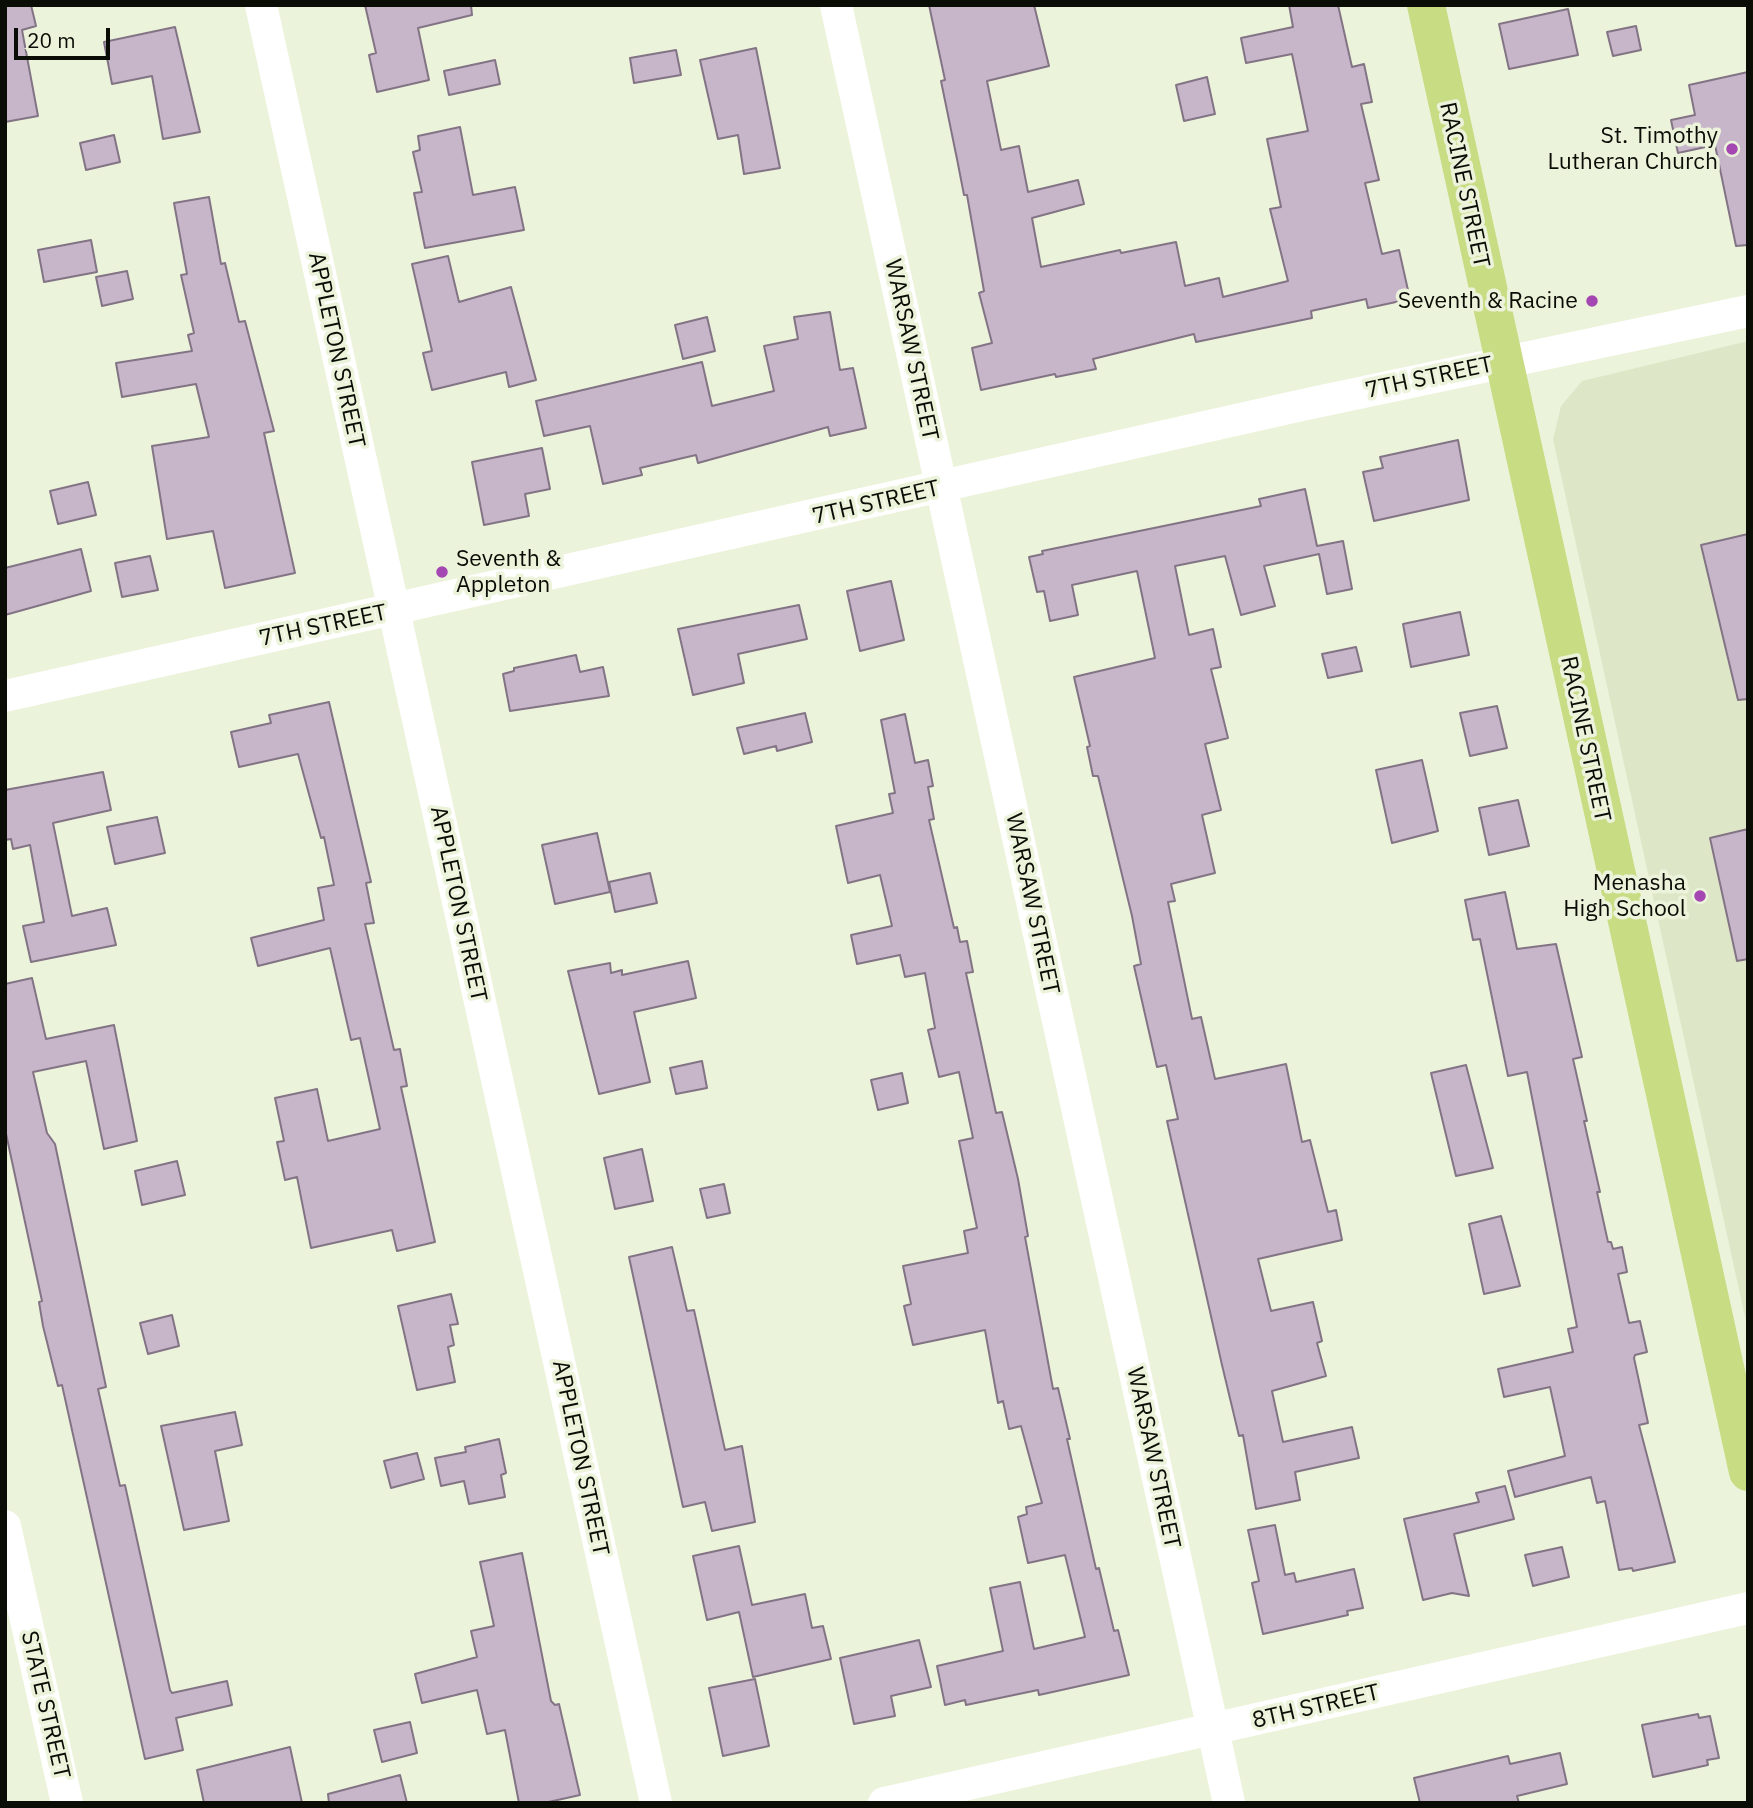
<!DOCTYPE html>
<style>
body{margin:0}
#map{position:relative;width:1753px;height:1808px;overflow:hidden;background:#ecf3db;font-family:"IBM Plex Sans",sans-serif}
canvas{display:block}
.frame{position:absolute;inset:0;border:7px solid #0a0d06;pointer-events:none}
.scale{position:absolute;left:14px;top:28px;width:96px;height:32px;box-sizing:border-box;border:4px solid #0a0d06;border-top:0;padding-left:9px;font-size:21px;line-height:24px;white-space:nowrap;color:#0a0d06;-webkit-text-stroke:5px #ecf3db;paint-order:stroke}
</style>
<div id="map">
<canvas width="1753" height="1808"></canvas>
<div class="frame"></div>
<div class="scale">20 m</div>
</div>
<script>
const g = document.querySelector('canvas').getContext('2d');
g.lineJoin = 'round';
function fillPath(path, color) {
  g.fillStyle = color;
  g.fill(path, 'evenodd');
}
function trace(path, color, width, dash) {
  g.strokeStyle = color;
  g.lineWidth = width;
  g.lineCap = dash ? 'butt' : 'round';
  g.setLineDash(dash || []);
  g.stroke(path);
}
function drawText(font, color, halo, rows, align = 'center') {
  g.font = font + ' "IBM Plex Sans",sans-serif';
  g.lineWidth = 7;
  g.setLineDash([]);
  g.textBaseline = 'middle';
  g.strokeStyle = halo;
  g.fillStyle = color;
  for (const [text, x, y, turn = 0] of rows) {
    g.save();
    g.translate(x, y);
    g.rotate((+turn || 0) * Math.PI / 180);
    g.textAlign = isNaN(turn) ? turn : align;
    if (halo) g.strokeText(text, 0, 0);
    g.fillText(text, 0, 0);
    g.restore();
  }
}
fillPath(new Path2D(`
 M1748,341v990l-195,-892 8,-33 21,-25z`), '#dde7c8');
const building = new Path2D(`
 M5,5h26l5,21 -14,4 16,86 -33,6z
 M365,5h106l1,10 -54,13 11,52 -52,12 -8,-37 7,-2z
 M929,5h105l15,61 -62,15 14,69 18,-4 9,46 50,-12 6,24 -52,14 9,49 79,-17 1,3 55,-11 9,44 34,-8 4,19 65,-16 -18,-72 11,-2 -14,-68 41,-8 -16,-77 -46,9 -5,-25 52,-11 -4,-22h49l14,62 12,-3 8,38 -11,2 18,76 -14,3 17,71 17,-4 11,49 -42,9 -2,-9 -55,12 1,7 -116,24 -2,-8 -101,25 3,10 -40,8 -1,-3 -74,16 -9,-42 20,-5 -13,-50 5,-2 -17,-96h-3l-7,-36 -16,-78 4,-1z
 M1568,9l10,46 -69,14 -10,-45z
 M1636,26l5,24 -28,6 -6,-24z
 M175,27l25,105 -37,7 -11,-63 -40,8 -8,-42z
 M756,48l24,120 -36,6 -6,-39 -20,4 -18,-79z
 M676,50l5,25 -47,8 -4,-25z
 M495,60l5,24 -51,11 -5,-24z
 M1748,72v173l-12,1 -21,-101 -37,8 -7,-33 24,-5 -6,-30z
 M1207,77l8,37 -31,7 -8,-36z
 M460,127l13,68 42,-8 9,43 -99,18 -11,-55 8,-1 -9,-40 7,-2 -2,-14z
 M114,135l6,27 -34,8 -6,-27z
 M209,197l12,67 4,-1 14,59 6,-1 29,110 -10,2 31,140 -70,15 -12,-57 -46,8 -15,-93 57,-9 -13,-53 -74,13 -6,-34 76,-12 -4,-16 6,-2 -13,-58 6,-1 -13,-71z
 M91,240l6,32 -53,10 -6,-32z
 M448,256l11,46 52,-15 25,93 -27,7 -3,-15 -74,18 -9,-37 9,-2 -20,-87z
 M127,271l6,28 -31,7 -6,-29z
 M830,312l10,58 13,-2 13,60 -36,8 -2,-9 -130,36 -2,-8 -56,13 2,7 -39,9 -13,-58 -46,10 -8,-35 166,-39 10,44 62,-15 -10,-45 34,-7 -4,-22z
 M707,317l8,34 -32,8 -8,-34z
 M1458,440l11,60 -95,21 -11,-49 20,-4 -3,-11z
 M542,448l8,41 -25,5 4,22 -45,9 -12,-63z
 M88,482l8,33 -38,9 -8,-33z
 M1305,489l12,57 26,-5 9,48 -25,5 -8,-40 -55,12 11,40 -34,9 -16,-59 -50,10 14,69 24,-6 8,38 -10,2 17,69 -23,6 16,66 -19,5 13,58 -44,11 4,17 -7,1 24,117 9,-2 14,62 71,-15 16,78 8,-2 18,72 8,-2 6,30 -84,19 13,52 42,-9 9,39 -5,2 9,33 -54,15 11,51 69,-15 7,31 -64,14 5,28 -44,9 -13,-74 -4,1 -17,-71 -55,-244 11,-2 -12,-54 -9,2 -23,-101 7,-2 -9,-48 -34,-140h-5l-6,-29 3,-1 -16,-69 81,-19 -18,-87 -65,14 6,30 -28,6 -6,-30 -7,1 -8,-35 14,-3 -1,-3 219,-45 -2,-7z
 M1748,534v165l-10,1 -37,-155z
 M81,549l10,42 -86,24v-47z
 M150,556l8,34 -36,7 -7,-34z
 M891,581l13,59 -44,11 -13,-60z
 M799,605l8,34 -69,15 6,29 -51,12 -15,-66z
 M1460,612l9,43 -58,12 -8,-43z
 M1356,647l6,24 -34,7 -6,-24z
 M576,655l4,17 23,-5 6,29 -99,15 -7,-37 11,-3v-3z
 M329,702l42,180 -5,1 8,40 -9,1 29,126 6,-1 7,37 -6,1 34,155 -38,9 -5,-21 -81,18 -14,-71 -12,3 -8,-38 7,-1 -9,-43 42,-9 11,52 52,-12 -20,-91 -9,2 -21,-92 -72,18 -7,-28 73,-18 -6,-32 16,-3 -10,-48 -3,1 -23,-84 -59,13 -8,-35 40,-9 -2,-8z
 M1497,706l10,42 -37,8 -10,-43z
 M805,713l7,29 -35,9 -1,-5 -32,8 -7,-26z
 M905,714l10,49 13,-3 5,26 -5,1 6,32 -5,1 25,108 3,-1 3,15 7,-1 6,31 -7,1 30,140 6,-1 16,67 10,57 -3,1 28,152 5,-1 12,51h-3l29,130 3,-1 15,63 4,-1 11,45 -90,20 -1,-5 -72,15 -1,-5 -20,5 -8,-39 66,-15 -13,-63 30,-6 14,67 51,-12 -20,-82 -37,8 -10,-46 9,-3 -1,-7 16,-4 -21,-77 -12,3 -6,-28 -5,2 -13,-73 -72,15 -9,-39 7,-2 -8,-38 65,-13 -4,-22 13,-3 -18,-87 14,-3 -14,-66 -20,5 -11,-47 7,-2 -10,-55 -20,4 -5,-22 -43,9 -6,-29 41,-9 -12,-51 -32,8 -12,-57 57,-13 -4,-19 6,-1 -14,-73z
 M1422,760l16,71 -46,12 -16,-73z
 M103,772l8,38 -58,13 19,93 35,-8 9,37 -85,17 -8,-36 21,-4 -14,-77 -17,4 -2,-10 -6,1v-50z
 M1518,800l11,46 -40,9 -10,-47z
 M157,817l8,36 -50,11 -8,-37z
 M1748,829v130l-11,2 -27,-123z
 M597,833l13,59 -55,12 -13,-59z
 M650,873l7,30 -42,9 -6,-30z
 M1505,892l12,57 39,-5 26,113 -9,2 14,62h-3l16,71h-3l11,50h3l2,7 9,-2 5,25 -9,2 11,49 11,-2 7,31 -12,3 -1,3 14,65 -9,2 36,137 -42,9 -1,-3 -13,2 -14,-69 -8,2 -6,-26 -76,20 -7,-26 57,-15 -15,-69 -46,10 -6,-28 75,-17 -5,-23 9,-2 -50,-255 -19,4 -28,-137 -7,1 -8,-40z
 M688,961l8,37 -62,14 16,70 -51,12 -31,-123 42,-8 1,10 11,-3v5z
 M32,978l14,61 68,-14 23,116 -33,8 -18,-88 -53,11 14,61 8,11 51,243 -8,2 22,97 5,-1 45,205 2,3 55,-12 5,24 -56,13 7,32 -38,9 -83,-374 -4,1 -15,-60 -4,-24 3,-1 -37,-172v-145z
 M702,1061l5,27 -31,6 -6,-26z
 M1466,1065l27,103 -37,8 -25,-103z
 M902,1073l6,30 -30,7 -7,-30z
 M642,1149l11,52 -38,8 -11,-51z
 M177,1161l8,34 -43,10 -7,-34z
 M724,1184l6,29 -23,5 -7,-29z
 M1501,1216l19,70 -36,8 -15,-70z
 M672,1247l15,64 7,-1 31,140 17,-4 13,76 -43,9 -7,-29 -22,5 -54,-250z
 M451,1294l7,30 -8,1 4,20 -6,2 7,35 -38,8 -19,-84z
 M172,1315l7,31 -31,8 -8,-31z
 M235,1412l7,33 -27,6 14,70 -45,9 -23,-104z
 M499,1439l7,34 -5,2 4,22 -36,7 -5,-23 -23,5 -6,-28 31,-6 -1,-5z
 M417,1453l7,26 -33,9 -7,-27z
 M1505,1486l9,33 -60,15 15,62 -17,-3 -29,7 -19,-81 75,-17 -3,-9z
 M1275,1525l10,50 9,-2 2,9 58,-13 9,39 -16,3 1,4 -85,19 -11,-51 7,-2 -11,-51z
 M739,1546l13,59 53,-11 7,34 11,-2 8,33 -78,18 -14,-65 -32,8 -14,-64z
 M1562,1547l7,30 -36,9 -8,-31z
 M522,1553l29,148 4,4 4,-1 21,91 -36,8h-25l-14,-73 -18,4 -10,-44 -55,13 -7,-29 62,-17 -6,-26 23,-5 -14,-64z
 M919,1640l12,47 -40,9 4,20 -41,8 -14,-66z
 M755,1679l14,67 -46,10 -14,-68z
 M1698,1714l1,4 11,-2 9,42 -12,2 1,5 -55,12 -11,-52z
 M410,1722l7,31 -35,9 -8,-32z
 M290,1747l12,56h-98l-7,-33z
 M1560,1753l7,31 -50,12 2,7h-99l-6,-25 94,-22 2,8z
 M400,1775l7,28h-78l-1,-9z`);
fillPath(building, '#c7b6c9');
trace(building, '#837485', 2);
trace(new Path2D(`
 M261,5l395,1798
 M836,5l393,1798
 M5,696l1302,-292 441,-93
 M5,1526l62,277
 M884,1803l864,-195`), '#fff', 32);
trace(new Path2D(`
 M1426,5l322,1467`), '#c8dc83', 38);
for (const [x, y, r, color] of [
 [1732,149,7,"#a447b2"],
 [1592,301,7,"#a447b2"],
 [442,572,7,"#a447b2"],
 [1700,896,7,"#a447b2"]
]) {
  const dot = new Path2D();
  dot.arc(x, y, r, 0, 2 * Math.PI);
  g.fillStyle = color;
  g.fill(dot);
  trace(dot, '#ecf3db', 2.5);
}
drawText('23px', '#0a0d06', '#ecf3db', [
 ["St. Timothy",1718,136],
 ["Lutheran Church",1718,162],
 ["Seventh & Racine",1578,301],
 ["Seventh &",456,559,"left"],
 ["Appleton",456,585,"left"],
 ["Menasha",1686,883],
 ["High School",1686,909]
], 'right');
drawText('23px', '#0a0d06', '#ecf3db', [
 ["RACINE STREET",1464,185,78],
 ["APPLETON STREET",336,350,78],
 ["WARSAW STREET",911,350,78],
 ["7TH STREET",1429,378,-12],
 ["7TH STREET",876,503,-13],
 ["7TH STREET",323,626,-12],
 ["RACINE STREET",1585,739,78],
 ["APPLETON STREET",458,904,78],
 ["WARSAW STREET",1032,904,78],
 ["APPLETON STREET",580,1458,78],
 ["WARSAW STREET",1153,1458,78],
 ["STATE STREET",45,1705,77],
 ["8TH STREET",1316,1707,-13]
]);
</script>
